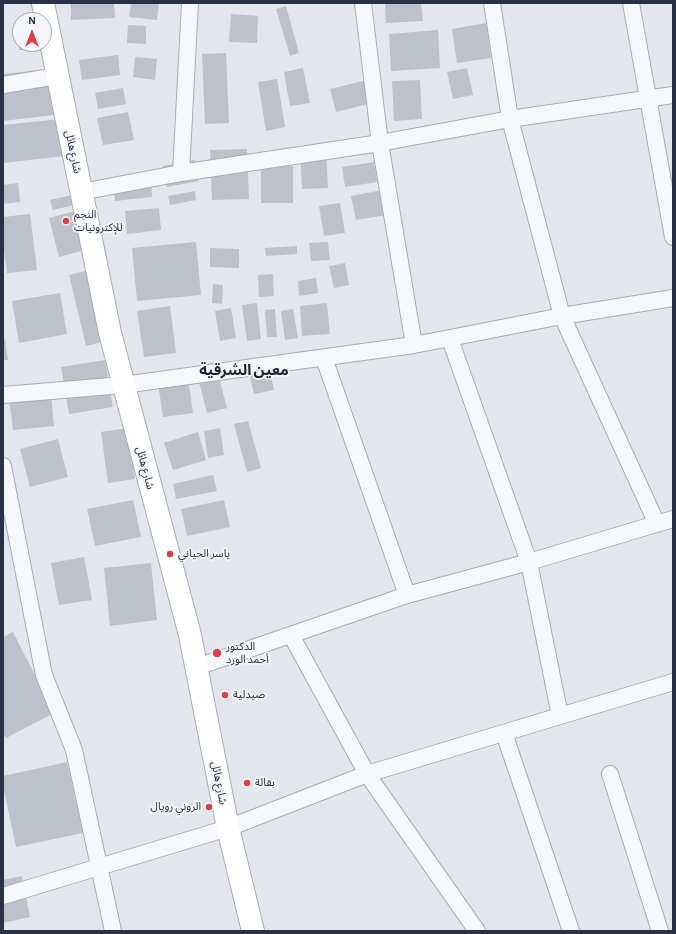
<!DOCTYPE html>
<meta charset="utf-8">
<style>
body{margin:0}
#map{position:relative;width:676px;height:934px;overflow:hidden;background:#e3e6ec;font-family:"Alegreya Sans",sans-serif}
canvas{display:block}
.frame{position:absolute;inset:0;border:4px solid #293146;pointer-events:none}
.north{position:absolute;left:12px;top:12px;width:40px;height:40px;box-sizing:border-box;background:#f3f5f9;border:1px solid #a2a7b1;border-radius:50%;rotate:0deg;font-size:11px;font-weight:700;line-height:16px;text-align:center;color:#293146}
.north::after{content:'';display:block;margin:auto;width:14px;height:18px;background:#d8414a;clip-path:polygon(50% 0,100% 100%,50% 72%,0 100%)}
</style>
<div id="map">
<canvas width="676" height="934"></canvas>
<div class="frame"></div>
<div class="north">N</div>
</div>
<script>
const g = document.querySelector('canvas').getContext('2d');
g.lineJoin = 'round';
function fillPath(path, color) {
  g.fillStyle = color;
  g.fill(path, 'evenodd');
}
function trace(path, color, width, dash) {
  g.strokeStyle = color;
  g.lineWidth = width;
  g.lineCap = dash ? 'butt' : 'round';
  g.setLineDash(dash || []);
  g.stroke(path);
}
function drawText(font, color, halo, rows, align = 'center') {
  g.font = font + ' "Alegreya Sans","Noto Sans Arabic",sans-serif';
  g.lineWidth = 3.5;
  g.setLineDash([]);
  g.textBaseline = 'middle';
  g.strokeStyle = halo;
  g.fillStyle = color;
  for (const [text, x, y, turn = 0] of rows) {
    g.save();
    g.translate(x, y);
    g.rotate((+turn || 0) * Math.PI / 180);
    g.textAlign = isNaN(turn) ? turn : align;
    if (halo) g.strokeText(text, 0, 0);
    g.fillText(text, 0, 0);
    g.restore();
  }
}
fillPath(new Path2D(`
 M71,3h43l1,15 -44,2z
 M131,3h28l-2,17 -28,-3z
 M385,3h36l2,18 -37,2z
 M286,6l13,47 -9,3 -14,-47z
 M231,14l27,2 -1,27 -28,-1z
 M486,23l5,35 -34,5 -5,-34z
 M18,25h2v19h17v6h-18z
 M128,25l18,1v18l-19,-1z
 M438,30l2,38 -49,3 -2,-37z
 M226,53l3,70 -24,1 -3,-70z
 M118,55l2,20 -38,5 -3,-20z
 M135,57l22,2 -2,21 -22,-3z
 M303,68l7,35 -20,3 -6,-34z
 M467,68l6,27 -20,4 -6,-27z
 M49,69l5,46 -51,6v-47z
 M277,79l8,48 -19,4 -8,-49z
 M367,80l5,23 -36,9 -6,-23z
 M420,80l2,39 -28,2 -2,-40z
 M123,88l3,16 -28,5 -3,-16z
 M128,112l6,28 -31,5 -6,-27z
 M60,119l4,37 -61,7v-38z
 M247,149l2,50 -37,1 -2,-50z
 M326,149l2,39 -26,1 -2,-39z
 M195,160l4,21 -32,6 -4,-21z
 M374,162l3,20 -32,5 -3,-20z
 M261,166h32v37h-32z
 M151,177l1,20 -37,4 -1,-21z
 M18,183l2,19 -17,2v-19z
 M383,190l4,25 -31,5 -5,-24z
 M195,191l1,9 -26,5 -2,-9z
 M72,195l2,10 -21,5 -3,-10z
 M340,203l5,30 -21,3 -5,-30z
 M159,208l2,22 -34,4 -2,-23z
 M75,211l10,39 -26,7 -10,-39z
 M30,214l7,56 -30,3 -4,-30v-26z
 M196,242l5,53 -64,6 -5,-53z
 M328,242l2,18 -19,1 -2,-18z
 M297,246v8l-31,2 -1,-8z
 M210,248l29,1v19l-29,-1z
 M345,263l4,22 -15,3 -5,-22z
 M96,268l18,71 -28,7 -17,-71z
 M273,274l1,22 -15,1 -1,-22z
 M316,278l2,15 -19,3 -1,-15z
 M213,284l10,1 -1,19 -10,-1z
 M60,293l7,41 -48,9 -7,-42z
 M257,303l4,36 -14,2 -5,-36z
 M327,303l3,31 -28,2 -2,-30z
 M170,306l6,47 -32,4 -7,-46z
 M231,308l5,30 -16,3 -5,-30z
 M275,309l2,28h-10l-2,-27z
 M293,309l5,29 -13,2 -4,-29z
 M3,339h2l3,21h-5z
 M105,360l8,47 -44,7 -8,-47z
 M215,362l12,46 -20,5 -12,-46z
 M269,367l5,23 -20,4 -5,-22z
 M188,378l5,35 -30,4 -5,-34z
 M51,393l3,33 -41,4 -4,-32z
 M248,421l13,47 -14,4 -13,-48z
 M128,428l7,51 -27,4 -7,-51z
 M220,428l4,27 -16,3 -4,-27z
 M198,432l8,28 -33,10 -9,-27z
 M58,439l10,38 -38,10 -10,-38z
 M213,475l4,16 -41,8 -3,-15z
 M133,500l8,37 -46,9 -8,-37z
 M224,500l6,27 -43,9 -6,-27z
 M84,557l8,43 -33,5 -8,-42z
 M151,563l6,57 -47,6 -6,-58z
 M13,632l41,81 -48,25 -3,-5v-96z
 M67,762l16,71 -67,14 -13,-61v-10z
 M22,876l8,41 -27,6v-43z`), '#bdc1cc');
const street = new Path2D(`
 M363,3l17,140 34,202
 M492,3l18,116 52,197 95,208
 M631,3l42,234
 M3,85l54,-9
 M181,173l9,-170
 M81,192l100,-19 199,-30 130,-24 163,-24
 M450,339l79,223 31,154
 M324,358l83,237
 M3,395l120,-10 291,-40 148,-29 111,-18
 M3,466l41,209 30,75 39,181
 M291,635l76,139 110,157
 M197,667l210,-72 122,-33 144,-43
 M504,733l67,198
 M610,774l50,157
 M3,896l225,-68 139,-54 306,-92`);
const secondary = new Path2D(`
 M43,3l67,330 80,302 38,193 25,103`);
trace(street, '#a7acb7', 18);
trace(secondary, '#a7acb7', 24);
trace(street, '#f6f7fa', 16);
trace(secondary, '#fff', 22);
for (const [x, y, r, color] of [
 [66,221,4,"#d8414a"],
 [170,554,4,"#d8414a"],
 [217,653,5,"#d8414a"],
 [225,695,4,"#d8414a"],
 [247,783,4,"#d8414a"],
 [209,807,4,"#d8414a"]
]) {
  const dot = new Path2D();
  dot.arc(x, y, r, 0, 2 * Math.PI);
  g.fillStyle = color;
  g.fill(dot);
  trace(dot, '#f3f5f9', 1.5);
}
drawText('11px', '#293146', '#f3f5f9', [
 ["شارع هائل",73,152,78],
 ["شارع هائل",145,468,75],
 ["شارع هائل",219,783,79]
]);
drawText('11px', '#293146', '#f3f5f9', [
 ["النجم",74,215],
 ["للإكترونيات",74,228],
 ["ياسر الحياني",178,554],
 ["الدكتور",226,647],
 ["أحمد الورد",226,660],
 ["صيدلية",233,695],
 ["بقالة",255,783],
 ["الروني رويال",201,807,"right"]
], 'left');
drawText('bold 15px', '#1b2237', '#f3f5f9', [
 ["معين الشرقية",244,370]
]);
</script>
